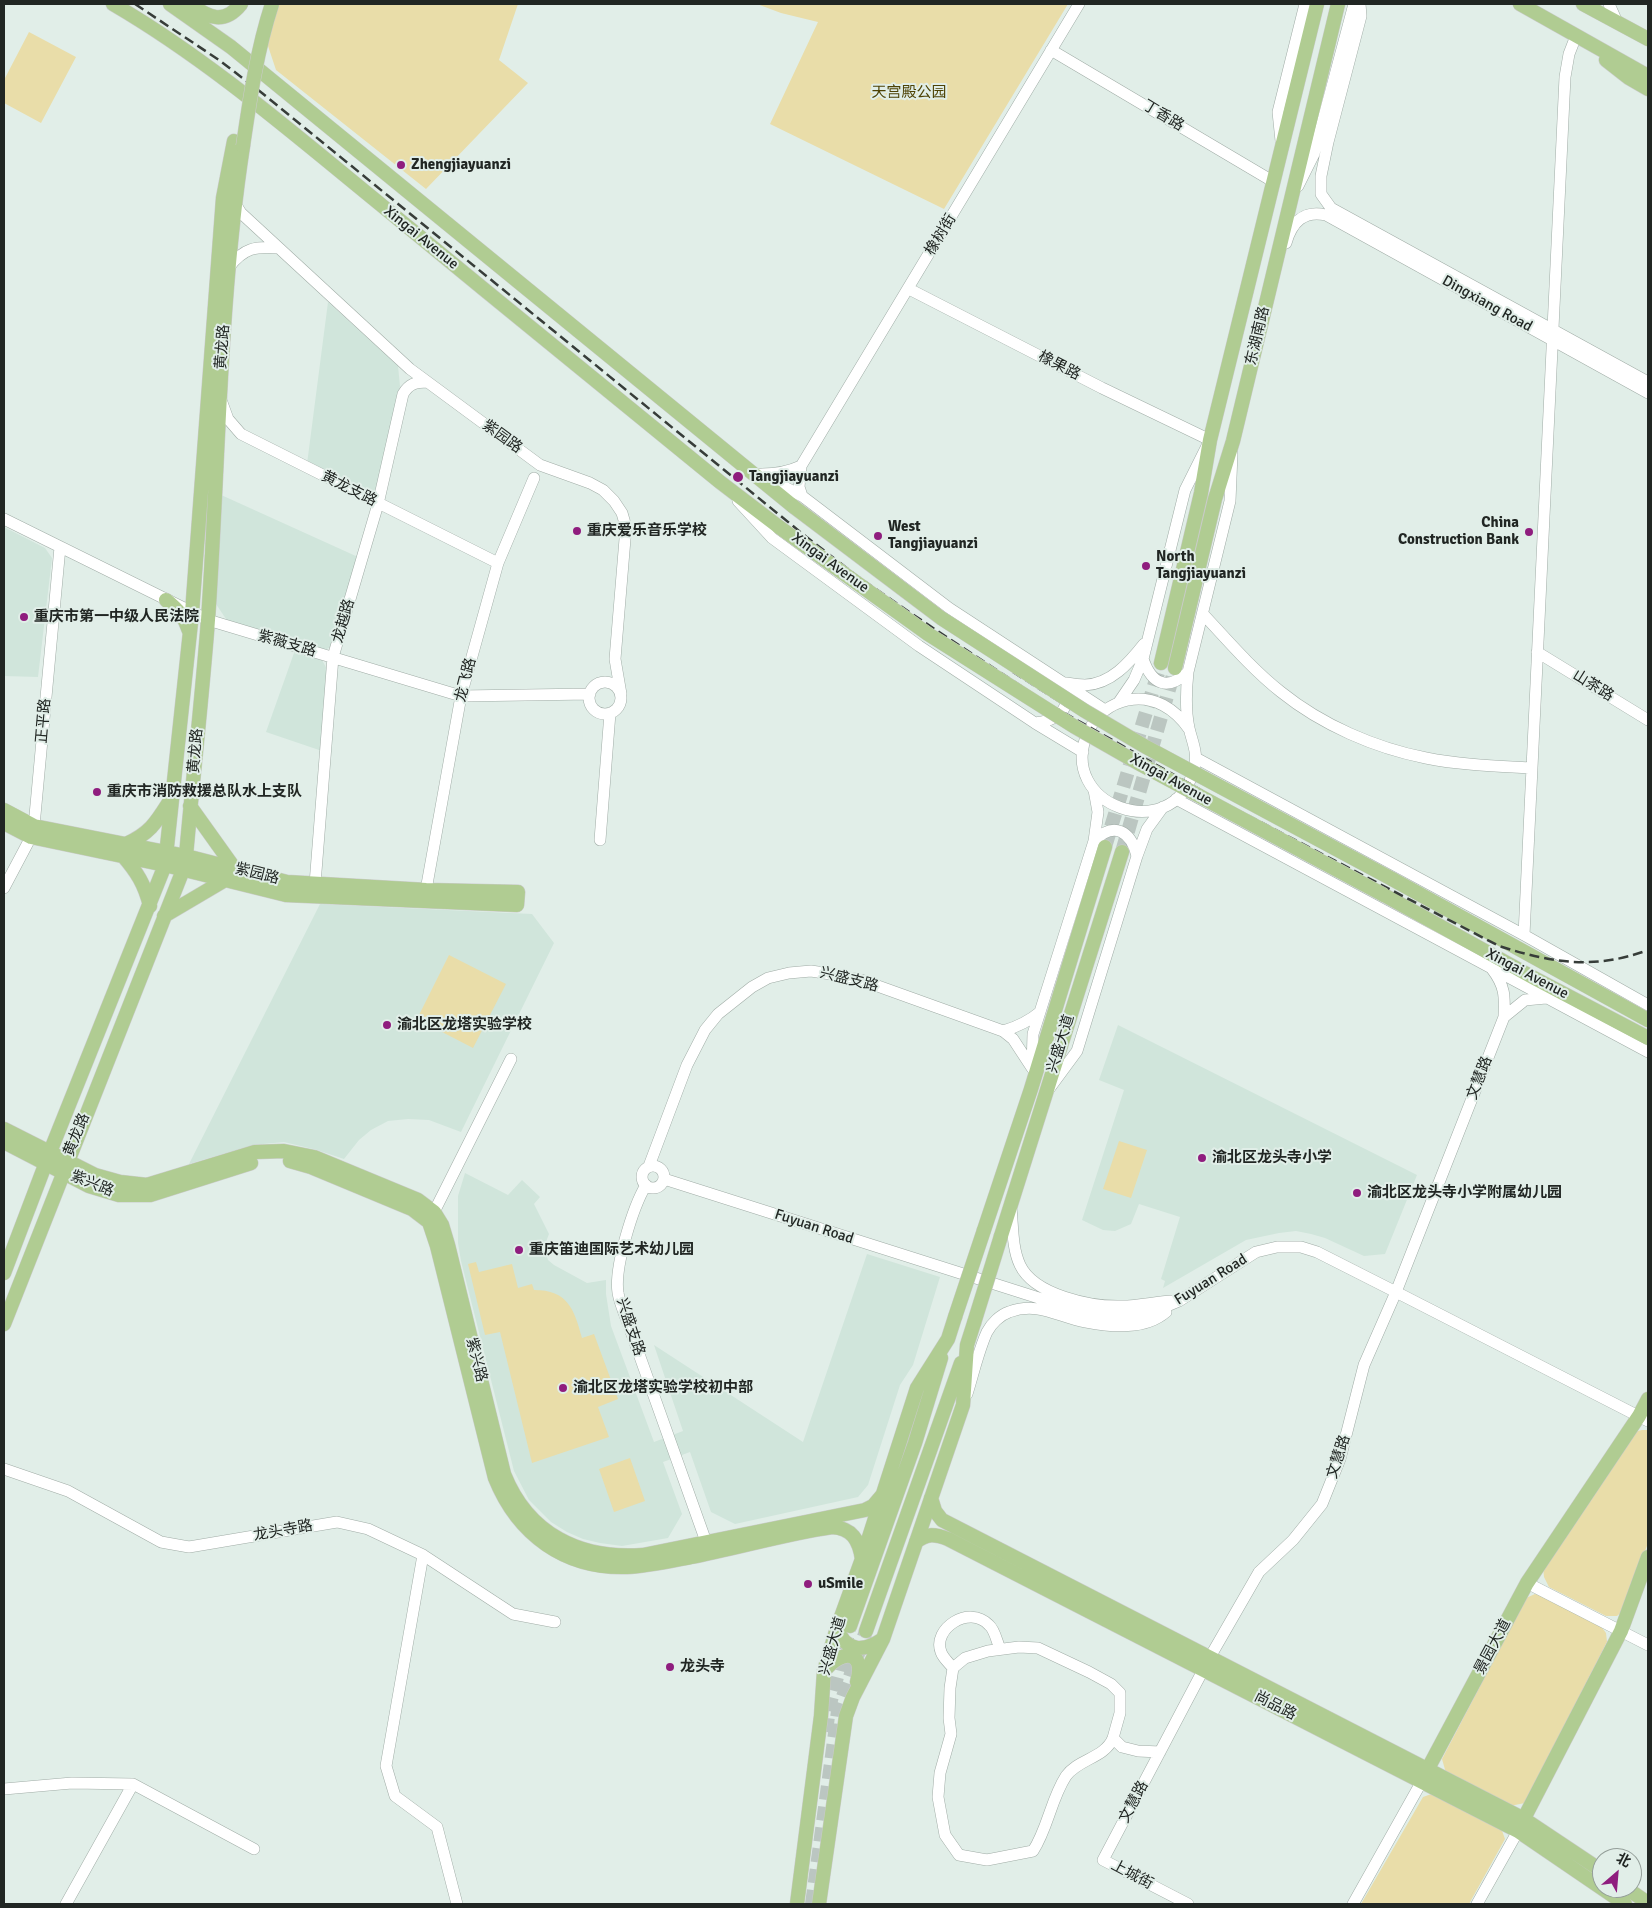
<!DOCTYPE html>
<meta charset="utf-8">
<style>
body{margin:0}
#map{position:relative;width:1652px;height:1908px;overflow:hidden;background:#e1eee8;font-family:Signika,"Noto Sans SC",sans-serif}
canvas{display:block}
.frame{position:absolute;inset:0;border:5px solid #212623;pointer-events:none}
.north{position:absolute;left:1592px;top:1848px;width:50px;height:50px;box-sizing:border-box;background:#e1eee8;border:1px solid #949e99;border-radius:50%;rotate:27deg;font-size:14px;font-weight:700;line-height:20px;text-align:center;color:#212623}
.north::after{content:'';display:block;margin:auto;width:18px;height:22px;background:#8f1d7e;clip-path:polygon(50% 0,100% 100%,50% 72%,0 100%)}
</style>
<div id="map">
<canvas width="1652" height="1908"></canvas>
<div class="frame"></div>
<div class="north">北</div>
</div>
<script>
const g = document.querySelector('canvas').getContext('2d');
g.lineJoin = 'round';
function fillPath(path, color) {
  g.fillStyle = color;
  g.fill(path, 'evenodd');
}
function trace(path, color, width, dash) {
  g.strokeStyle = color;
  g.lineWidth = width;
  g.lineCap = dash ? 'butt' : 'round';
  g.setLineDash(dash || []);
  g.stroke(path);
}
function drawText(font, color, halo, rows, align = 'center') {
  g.font = font + ' Signika,"Noto Sans SC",sans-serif';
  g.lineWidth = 4;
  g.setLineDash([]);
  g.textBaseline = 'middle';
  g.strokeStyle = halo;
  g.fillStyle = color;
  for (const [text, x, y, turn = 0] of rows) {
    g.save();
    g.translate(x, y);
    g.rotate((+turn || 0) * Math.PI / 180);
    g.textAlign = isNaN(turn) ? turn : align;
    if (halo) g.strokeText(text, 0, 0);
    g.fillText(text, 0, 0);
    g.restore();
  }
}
fillPath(new Path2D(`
 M328,302l70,64 2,20 -23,106 -7,4 -63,-32z
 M219,494l139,63 -26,89 -7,4 -97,-28 -14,-21z
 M4,527l41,21 7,10 -14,119 -34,-1z
 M294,653l28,7 7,13 -7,78 -56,-19z
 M320,904l212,10 22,29 -93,189 -32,-12 -21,-1 -20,2 -17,9 -12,10 -15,19 -27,-9 -33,-8 -31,3 -64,19z
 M1118,1025l299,150 -32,79 -21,2 -39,-18 -14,-4 -15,-3 -17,2 -33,7 -83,48 2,-7 -4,-2 19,-62 -41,-13 -8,20 -16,7 -12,-1 -21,-10 42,-130 -25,-10z
 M465,1173l43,22 14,-15 18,17 -6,7 15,30 -5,13 4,13 6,5 33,18 19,-3v14l5,32 43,116 29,-11 -29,-86 149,97 64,-188 73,23 -27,88 -13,20 -32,100 -10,12 -123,27 -24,-12 -21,-60 -27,10 19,52 -14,24 -46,8 -22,-3 -17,-4 -16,-7 -16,-10 -22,-22 -15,-29 -53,-210 -3,-18v-47z`), '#d0e5db');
fillPath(new Path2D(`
 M278,4h240l-19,56 29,23 -102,106 -150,-119 -9,-27z
 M757,4h311l-124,205 -174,-85 48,-102 -37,-9z
 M29,32l47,25 -35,66 -37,-20v-23z
 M449,955l57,29 -33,64 -56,-29z
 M1119,1141l28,9 -16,48 -28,-9z
 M476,1262l3,10 33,-8 6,24 14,-4 2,6c34,0 40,19 48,48l12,-4 24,65 -20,8 11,30 -77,26 -32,-131 -15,3 -17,-71z
 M1642,1430h6v113l-25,68 -6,5h-11l-57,-29 -5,-10 -1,-10 91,-135z
 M630,1458l15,43 -31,11 -15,-43z
 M1535,1594l10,2 55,29 6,8 1,9 -82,161 -15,3 -64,-33 -4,-14 84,-161z
 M1437,1792l63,33 5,14 -36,65h-108l62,-107z`), '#e9dda9');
trace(new Path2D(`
 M1105,847l56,-184
 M1122,852l52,-180
 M826,1732l3,-24 21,-82
 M812,1904l26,-193 28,-80`), '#bbc6c1', 14, [14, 7]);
const minor = new Path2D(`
 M1360,4l1,12 -33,126 -7,34v18l10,14 317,174
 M1609,4l8,18
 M1051,50l223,132
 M1281,141l-3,-29 27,-108
 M1298,186l16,-32 40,-150
 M234,202l7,11 169,156 130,96 50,18 13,7 11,11 8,12 4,14 -11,132 6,35
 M1286,243c6,-21 18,-33 40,-28l322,178
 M229,267c15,-19 26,-21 50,-19
 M909,289l193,99 108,52 -25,50 -42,169 -9,21 -15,22
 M221,400l7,19 13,15 257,129
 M801,466l278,-462
 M759,474l43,22 147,112 156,102
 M762,474c15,0 26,-2 39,-8l-2,21 3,9
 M738,501l34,37 147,108 116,77 48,29
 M4,519l204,101 253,76 129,-2
 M1203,614c25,27 50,56 78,78 41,33 94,56 145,66 35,7 70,8 106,10
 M1537,652l111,68
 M1143,659c9,26 25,32 45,13
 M589 698a16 16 0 1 1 32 0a16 16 0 1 1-32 0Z
 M1066,683c6,1 13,2 19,2 26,-1 44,-22 59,-41
 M1035,723c18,-2 36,-10 30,-32
 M1189,729c-14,-20 -35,-34 -61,-29 -18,4 -32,15 -40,32 -33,74 84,114 105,40 6,-18 0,-27 -4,-44 -4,-19 -3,-37 -1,-56l42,-171 2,-47
 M1196,758l328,177 124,70
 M1176,799l472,253
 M600,840l10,-127
 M1094,841c20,-20 37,-10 43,15
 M315,884l18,-227 45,-153 25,-110c6,-10 12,-12 24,-12
 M4,888l27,-51 3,-11 26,-279
 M426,890l35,-194 37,-133 36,-85
 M1524,935l41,-858 4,-23 7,-18
 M1504,1017l21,-17 21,-2
 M1003,1031c14,-4 25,-9 37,-19
 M1032,1068l1,-34 61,-193 4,-29 -4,-22
 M1049,1089l28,-38 60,-195 10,-27 16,-22
 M642 1177a11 11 0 1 1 22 0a11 11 0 1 1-22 0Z
 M649,1166l38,-101 18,-35 13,-16 34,-27 16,-9 21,-5 22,-2 26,4 24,5 142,51 10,8 19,29
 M664,1179l422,134 36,4 31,-5 26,-11 77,-49 21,-5h24l16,5 79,40 252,129
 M646,1185c-13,22 -32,82 -28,108 2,11 7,22 11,33l80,224
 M1011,1208c2,18 1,40 9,57 14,30 71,42 102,41 17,0 33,-4 50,-5
 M431,1218l80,-159
 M967,1394c6,-19 12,-45 20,-62 4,-8 13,-17 22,-20 29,-11 49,5 77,10 26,5 59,8 80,-10
 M4,1469l64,22 93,51 28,5 148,-25 31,7 55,26 90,59 42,8
 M423,1555l-37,211 9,30 42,31 20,77
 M1527,1583l121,62
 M953,1668c-4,-5 -10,-10 -12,-16 -9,-23 28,-48 48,-27 6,5 8,17 11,24
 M1113,1738c-8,20 -35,21 -47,38 -15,23 -18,52 -33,75l-46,9 -28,-5 -14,-20 -7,-38 2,-24 11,-39 -2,-16 1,-30 3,-20 12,-10 23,-7 31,-4 19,1 51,24 22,12 9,9v20l-7,25 9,9 16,4 22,1
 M4,1789l68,-6 61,1 121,65
 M66,1904l67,-120
 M1188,1904l-85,-44 107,-203 49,-85 34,-32 29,-36 18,-45 24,-94 32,-73 108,-275c1,-21 1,-31 -12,-48
 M1353,1904l69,-123
 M1477,1904l41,-73`);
const major = new Path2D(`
 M113,4c96,56 181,130 267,200 113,93 226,185 340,278l59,45
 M170,4l61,43 563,460
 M190,4c19,14 34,21 51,0
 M1520,4l128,72
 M1583,4l65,35
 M1606,60l23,18 19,11
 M166,600c11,9 19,17 23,31
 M1161,663l40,-170 9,-53 107,-436
 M1175,668l40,-169 18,-58 105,-437
 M190,806l45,63
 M4,810l30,16 152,30 101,26 139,8 92,2 -1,13 -231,-10 -121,-30 -134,-28 -27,-14
 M126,844c25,-11 31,-23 45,-45
 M123,856c14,16 22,29 27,50
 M1392,879l256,141
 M1384,895l150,83 114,60
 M164,916l61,-36
 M4,1129l91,46 25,7 27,3 108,-33 29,-1 30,6 104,43 16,12 8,13 6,20 56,229c24,60 76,86 139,81l222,-45 8,-4 11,-13
 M4,1142l85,44 30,9h31l101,-32
 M290,1161l21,6 101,42 17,13 8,24 58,232c23,57 70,91 132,89 21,-1 43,-6 64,-10 47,-9 93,-23 141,-30 20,1 27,13 30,32
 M984,1230l47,-141 74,-242
 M1001,1236l121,-384
 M4,1273l46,-121 115,-287 27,-252 31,-415 11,-57
 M4,1324l179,-454 3,-14c7,-79 16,-158 22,-236 11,-158 11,-318 35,-474
 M931,1498l4,13 7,9 582,299 78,52
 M916,1542c11,-9 19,-8 32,-3l570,292 107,73
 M850,1626l65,-183 26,-85
 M837,1628c9,25 27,24 46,11
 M866,1631l95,-268
 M825,1670c18,-22 41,-19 32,12
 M1424,1776l103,-193 112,-167 9,-17
 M1520,1826l101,-195 27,-74
 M1626,1888l22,15
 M797,1904l24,-188 3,-45 13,-43 25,-69 55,-171 31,-49 7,-22
 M819,1904l27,-188 7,-19 30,-58 80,-234 4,-60 7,-22`);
trace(minor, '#a0aca6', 12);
trace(major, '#cacbca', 15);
trace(minor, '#fff', 11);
trace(major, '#b0cc92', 14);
trace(new Path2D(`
 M135,4l84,56 43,33 542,442 53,41 55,38 133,88 177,100 277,144c54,17 95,24 149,4
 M1013,672l55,35`), '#373d39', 2.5, [10, 5]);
const majorBridge = new Path2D(`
 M243,146c7,-48 14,-96 29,-142
 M794,507l147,111 144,93 61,36 246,132
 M779,527l149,107 147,93 63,36 246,132
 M955,1317l29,-87
 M974,1323l27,-87`);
trace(majorBridge, '#cacbca', 15, []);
trace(majorBridge, '#b0cc92', 14);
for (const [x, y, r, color] of [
 [401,165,5,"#8f1d7e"],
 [738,477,6,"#8f1d7e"],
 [577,531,5,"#8f1d7e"],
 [1529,532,5,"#8f1d7e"],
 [878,536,5,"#8f1d7e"],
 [1146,566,5,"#8f1d7e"],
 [24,617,5,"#8f1d7e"],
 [97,792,5,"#8f1d7e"],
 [387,1025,5,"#8f1d7e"],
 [1202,1158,5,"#8f1d7e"],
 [1357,1193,5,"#8f1d7e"],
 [519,1250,5,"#8f1d7e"],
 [563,1388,5,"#8f1d7e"],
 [808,1584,5,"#8f1d7e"],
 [670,1667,5,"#8f1d7e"]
]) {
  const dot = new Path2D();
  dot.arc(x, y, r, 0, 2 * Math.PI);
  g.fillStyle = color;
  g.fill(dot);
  trace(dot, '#e1eee8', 2);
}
drawText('15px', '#4d4204', '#e1eee8', [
 ["天宫殿公园",909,93]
]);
drawText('15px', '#212623', '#e1eee8', [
 ["丁香路",1163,116,31],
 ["橡树街",941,235,-59],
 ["Xingai Avenue",421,238,39],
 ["Dingxiang Road",1487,304,29],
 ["东湖南路",1258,336,-77],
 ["黄龙路",223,347,-86],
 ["橡果路",1059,366,27],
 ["紫园路",502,437,36],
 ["黄龙支路",349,489,27],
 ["Xingai Avenue",830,563,36],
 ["龙越路",344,621,-74],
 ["紫薇支路",287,644,16],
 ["龙飞路",466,680,-76],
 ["山茶路",1593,686,32],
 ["正平路",44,721,-85],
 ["黄龙路",196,751,-85],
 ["Xingai Avenue",1171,780,29],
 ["紫园路",257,874,14],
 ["Xingai Avenue",1527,974,28],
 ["兴盛支路",849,980,14],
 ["兴盛大道",1061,1044,-73],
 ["文慧路",1480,1078,-69],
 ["黄龙路",77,1135,-68],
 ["紫兴路",92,1184,22],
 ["Fuyuan Road",814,1227,18],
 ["Fuyuan Road",1211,1280,-32],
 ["兴盛支路",630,1327,72],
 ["紫兴路",476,1360,76],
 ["文慧路",1339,1457,-72],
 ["龙头寺路",283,1531,-10],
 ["兴盛大道",833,1646,-74],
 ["景园大道",1493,1647,-62],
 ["尚品路",1275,1706,27],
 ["文慧路",1134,1802,-62],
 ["上城街",1132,1875,28]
]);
drawText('bold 15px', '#212623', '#e1eee8', [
 ["Zhengjiayuanzi",411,165],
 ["Tangjiayuanzi",749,477],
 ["China",1519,523,"right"],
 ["Construction Bank",1519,540,"right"],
 ["West",888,527],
 ["Tangjiayuanzi",888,544],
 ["重庆爱乐音乐学校",587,531],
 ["North",1156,557],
 ["Tangjiayuanzi",1156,574],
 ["重庆市第一中级人民法院",34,617],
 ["重庆市消防救援总队水上支队",107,792],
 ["渝北区龙塔实验学校",397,1025],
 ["渝北区龙头寺小学",1212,1158],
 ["渝北区龙头寺小学附属幼儿园",1367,1193],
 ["重庆笛迪国际艺术幼儿园",529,1250],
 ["渝北区龙塔实验学校初中部",573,1388],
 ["uSmile",818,1584],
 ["龙头寺",680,1667]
], 'left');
</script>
